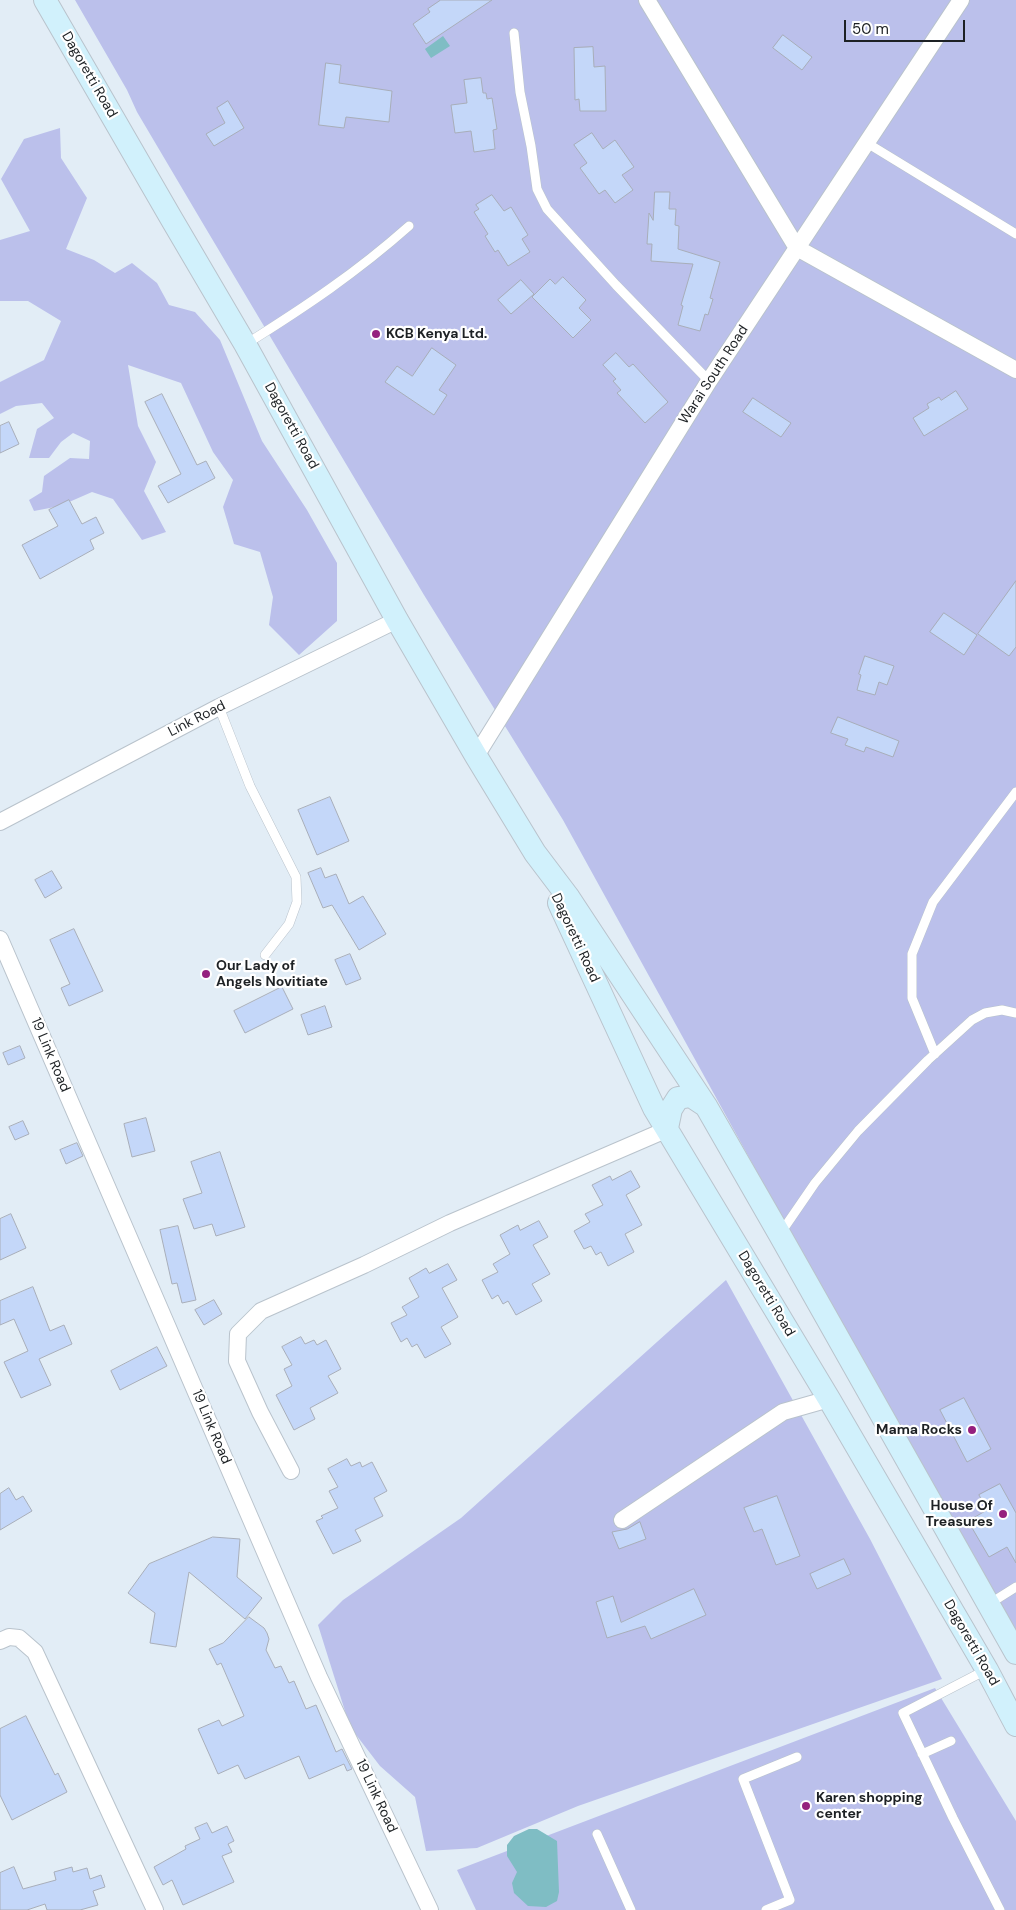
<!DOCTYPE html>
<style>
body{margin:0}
#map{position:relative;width:1016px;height:1910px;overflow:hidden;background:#e2edf6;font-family:"DM Sans",sans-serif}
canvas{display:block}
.scale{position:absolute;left:844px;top:20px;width:121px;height:22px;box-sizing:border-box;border:2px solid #1d2124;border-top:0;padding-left:6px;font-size:15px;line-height:18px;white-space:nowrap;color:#1d2124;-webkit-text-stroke:4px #fff;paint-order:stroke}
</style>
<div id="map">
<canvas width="1016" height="1910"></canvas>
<div class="scale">50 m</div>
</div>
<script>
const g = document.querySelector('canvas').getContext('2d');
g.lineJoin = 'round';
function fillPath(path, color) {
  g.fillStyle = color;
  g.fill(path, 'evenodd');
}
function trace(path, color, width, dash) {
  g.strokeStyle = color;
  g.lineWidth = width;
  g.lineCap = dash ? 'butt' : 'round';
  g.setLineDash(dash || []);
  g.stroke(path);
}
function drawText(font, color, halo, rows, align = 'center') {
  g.font = font + ' "DM Sans",sans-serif';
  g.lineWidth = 4.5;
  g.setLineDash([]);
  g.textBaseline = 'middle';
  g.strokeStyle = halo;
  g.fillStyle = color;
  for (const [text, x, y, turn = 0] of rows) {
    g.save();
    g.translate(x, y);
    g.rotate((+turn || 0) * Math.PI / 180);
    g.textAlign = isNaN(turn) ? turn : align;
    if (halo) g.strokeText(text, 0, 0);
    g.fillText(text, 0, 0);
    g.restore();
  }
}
fillPath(new Path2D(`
 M75,0h941v1630l-195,-342 -258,-468 -139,-225 -222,-373 -65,-110 -10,-22z
 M60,128l1,30 26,40 -21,51 28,11 21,13 17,-10 25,20 12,22 26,7 25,28 42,101 45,69 30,53v58l-38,34 -30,-30 4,-28 -13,-45 -26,-8 -11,-37 10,-27 -20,-28 -32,-69 -53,-18 10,61 18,36 -12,29 22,41 -24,8 -29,-41 -21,-7 -32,14 -26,5 -5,-11 13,-8 2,-16 26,-18 19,1 1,-18 -17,-8 -12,9 -12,16h-20l8,-29 17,-11 -12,-15 -26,3 -16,8v-32l44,-22 17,-39 -33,-20h-28v-61l30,-9 -29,-52 23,-40z
 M726,1280l144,259 72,140 -364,127 -101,42 -51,3 -11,-54 -35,-31 -30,-39 -32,-102 25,-25 118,-82z
 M935,1688l81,133v89h-540l-19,-40z`), '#bbc0eb');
fillPath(new Path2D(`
 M443,36l7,10 -19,12 -6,-9z
 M529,1829h8l20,12 2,51 -2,9 -11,6 -18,-1 -14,-13 -2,-10 5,-11 -10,-16v-11l7,-9z`), '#7fbdc4');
const building = new Path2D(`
 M441,0h51l-66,44 -13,-20 17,-12 -2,-3z
 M783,35l29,22 -10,13 -29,-22z
 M593,47l1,20 11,-1 1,45h-26l-1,-12 -4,1 -1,-52z
 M326,63l15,2 -2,18 53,8 -3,31 -43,-5 -2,11 -25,-3z
 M481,78l2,15h3l1,6 5,-1 5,31 -4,1 2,19 -21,3 -3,-21 -16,2 -4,-28 16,-2 -3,-23z
 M228,101l16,27 -30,18 -8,-12 19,-11 -8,-15z
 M592,133l11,16 12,-9 19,27 -12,8 11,15 -18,13 -10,-13 -6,4 -19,-26 7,-5 -13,-18z
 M655,192h15l-1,17h7l-1,16 4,1 -1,23 42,13 -10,36 3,1 -5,16 -3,-1 -5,17 -22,-6 5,-19 -2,-1 12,-41 -42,-3 1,-17h-5l2,-31 4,7z
 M492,195l12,16 7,-4 17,28 -6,4 8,13 -22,14 -10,-16 -3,2 -10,-16 3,-2 -14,-22 5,-3 -3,-4z
 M563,277l23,23 -7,8 12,12 -18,18 -41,-41 18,-18 5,5z
 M521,280l13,14 -23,20 -13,-14z
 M432,348l24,17 -17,25 8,5 -13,20 -49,-33 12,-16 15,10z
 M616,353l13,14 4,-3 35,38 -23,21 -28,-30 4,-3 -8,-9 3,-2 -13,-14z
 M956,391l12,18 -44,27 -11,-18 16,-10 -2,-4 12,-7 2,3z
 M162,394l35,71 9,-4 9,17 -47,25 -10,-17 23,-12 -36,-72z
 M753,398l38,25 -10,14 -38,-25z
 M9,422l10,22 -19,9v-27z
 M69,500l13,24 14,-7 8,16 -14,7 4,9 -54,30 -18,-34 36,-19 -9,-16z
 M1016,581v66l-7,9 -31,-22z
 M944,613l33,22 -13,20 -34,-23z
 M865,656l29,10 -7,19 -8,-3 -4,13 -18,-5 4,-15 -2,-1z
 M838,717l61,24 -6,16 -27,-10 -2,5 -19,-7 3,-6 -17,-6z
 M330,797l19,44 -32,14 -19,-45z
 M321,868l4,10 11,-4 13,30 14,-8 23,38 -27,16 -27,-45 -9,3 -15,-35z
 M52,871l10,17 -17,10 -10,-18z
 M74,929l29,62 -34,15 -8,-18 9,-4 -20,-44z
 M350,954l11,25 -15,6 -11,-25z
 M282,987l11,22 -48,24 -11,-22z
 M325,1006l7,21 -24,8 -7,-20z
 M20,1046l5,12 -17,7 -5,-12z
 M146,1118l9,33 -23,6 -8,-33z
 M23,1121l6,13 -14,6 -6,-13z
 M77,1143l6,13 -17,8 -6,-14z
 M220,1152l25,75 -29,9 -4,-12 -18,5 -11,-30 19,-6 -11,-31z
 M631,1171l9,16 -14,8 16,30 -17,9 9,18 -26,14 -7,-14 -5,3 -5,-9 -7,3 -10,-18 16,-9 -5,-8 18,-9 -11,-20 18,-9 2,4z
 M11,1214l15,34 -26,12v-41z
 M539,1221l9,16 -15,8 17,29 -18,10 10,17 -26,14 -8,-14 -5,3 -5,-9 -6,4 -10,-19 16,-8 -5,-8 17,-10 -10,-19 18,-10 2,5z
 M178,1226l18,74 -14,3 -5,-20 -5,1 -12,-54z
 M448,1264l9,16 -15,8 16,29 -17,10 10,17 -26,14 -8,-14 -5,3 -5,-9 -6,4 -10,-19 16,-8 -5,-8 17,-10 -10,-19 17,-10 3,5z
 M33,1287l17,44 14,-6 8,19 -33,15 12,26 -30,13 -17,-36 24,-11 -14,-32 -14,6v-24z
 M214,1300l8,14 -18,11 -9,-15z
 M301,1337l4,7 9,-4 3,5 9,-5 15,29 -13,7 10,17 -28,15 5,11 -21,11 -18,-35 16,-9 -8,-17 8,-4 -10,-18z
 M157,1347l10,19 -47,24 -9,-19z
 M964,1398l27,51 -24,13 -27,-52z
 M347,1459l4,7 9,-4 2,5 10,-5 15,29 -13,7 9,18 -28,14 6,11 -28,13 -17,-33 7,-3 -2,-2 17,-8 -9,-17 9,-4 -10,-18z
 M1000,1484l16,29v50l-9,-16 -18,10 -21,-36 19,-11 -8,-15z
 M9,1488l7,12 7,-4 9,15 -32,19v-36z
 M777,1496l23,60 -24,9 -14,-36 -8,3 -10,-24z
 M640,1522l6,17 -27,10 -7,-17 15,-3z
 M213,1537l27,2 -3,38 25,21 -17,21 -56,-47 -13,75 -26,-4 5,-30 -27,-20 21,-29z
 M844,1559l7,15 -34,15 -7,-15z
 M694,1589l12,26 -55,24 -6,-13 -38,12 -11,-36 17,-6 8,26z
 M249,1617l15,11 3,5 2,6 -3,11 9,18 6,-2 8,17 5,-2 12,28 10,-4 20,47 6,-3 10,20 -5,2 -3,-7 -35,15 -10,-23 -54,23 -7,-14 -20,9 -20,-45 21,-9 3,6 22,-10 -23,-53 -4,2 -8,-16 14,-6z
 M26,1716l29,59 3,-2 9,19 -55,28 -12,-25v-66z
 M207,1823l5,10 15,-7 7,15 -6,3 4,8 -10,4 12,26 -51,23 -11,-25 -9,5 -9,-18 32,-18 -1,-3 15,-7 -5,-11z
 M14,1867l9,22 33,-9 -2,-8 18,-5 1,5 14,-4 3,11 11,-4 4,12 -12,4 5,14 -18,5h-33l-2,-6 -18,6h-27v-37z`);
fillPath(building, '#c4d7f9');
trace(building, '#a8aeb9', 1);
const lane = new Path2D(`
 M514,33l6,59 11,54 6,43 10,20 69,76 93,96
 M867,143l149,91
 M246,344c59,-37 110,-71 163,-118
 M219,707l31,79 46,91 1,25 -8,22 -24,31
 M935,1054l-23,-56v-44l21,-52 83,-110
 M780,1234l35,-51 43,-52 70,-71 44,-40 13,-7 17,-3 14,3
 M989,1604l27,-17
 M986,1670l-83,43 50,105 47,92
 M922,1754l29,-13
 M597,1834l34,76
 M766,1910l24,-10 -47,-121 54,-22`);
const street = new Path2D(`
 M647,0l150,248 219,122
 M476,756l233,-375 252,-381
 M0,822l219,-115 178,-87
 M0,939l319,738 111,233
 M291,1471l-31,-59 -23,-51 1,-27 23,-23 103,-46 86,-42 218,-94
 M622,1520l161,-108 46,-13
 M0,1641l9,-4 10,1 16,14 120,258`);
const secondary = new Path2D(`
 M45,0l126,218 74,126 152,276 79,136 59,97 34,45 137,208 74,129 236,418
 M559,903l95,205 175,291 158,271 29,55
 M667,1128l4,-19 7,-11 13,-2 15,10`);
trace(lane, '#b9c3cc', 10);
trace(street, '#b9c3cc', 18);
trace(secondary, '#b9c3cc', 24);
trace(lane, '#fff', 9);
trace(street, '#fff', 16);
trace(secondary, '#d1f1fc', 22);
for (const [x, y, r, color] of [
 [376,334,5,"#95207e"],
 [206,974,5,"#95207e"],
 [972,1430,5,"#95207e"],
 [1003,1514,5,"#95207e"],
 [806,1806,5,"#95207e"]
]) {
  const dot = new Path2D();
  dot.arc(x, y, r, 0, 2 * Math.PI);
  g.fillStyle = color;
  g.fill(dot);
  trace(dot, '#fff', 2);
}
drawText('14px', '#1d2124', '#fff', [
 ["Dagoretti Road",89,75,60],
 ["Warai South Road",714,375,-57],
 ["Dagoretti Road",291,426,61],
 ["Link Road",197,719,-27],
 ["Dagoretti Road",575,938,65],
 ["19 Link Road",50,1055,67],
 ["Dagoretti Road",766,1294,59],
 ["19 Link Road",211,1427,67],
 ["Dagoretti Road",971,1643,60],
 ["19 Link Road",376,1796,65]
]);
drawText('bold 14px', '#1d2124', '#fff', [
 ["KCB Kenya Ltd.",386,334],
 ["Our Lady of",216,966],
 ["Angels Novitiate",216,982],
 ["Mama Rocks",962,1430,"right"],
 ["House Of",993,1506,"right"],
 ["Treasures",993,1522,"right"],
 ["Karen shopping",816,1798],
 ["center",816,1814]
], 'left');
</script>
